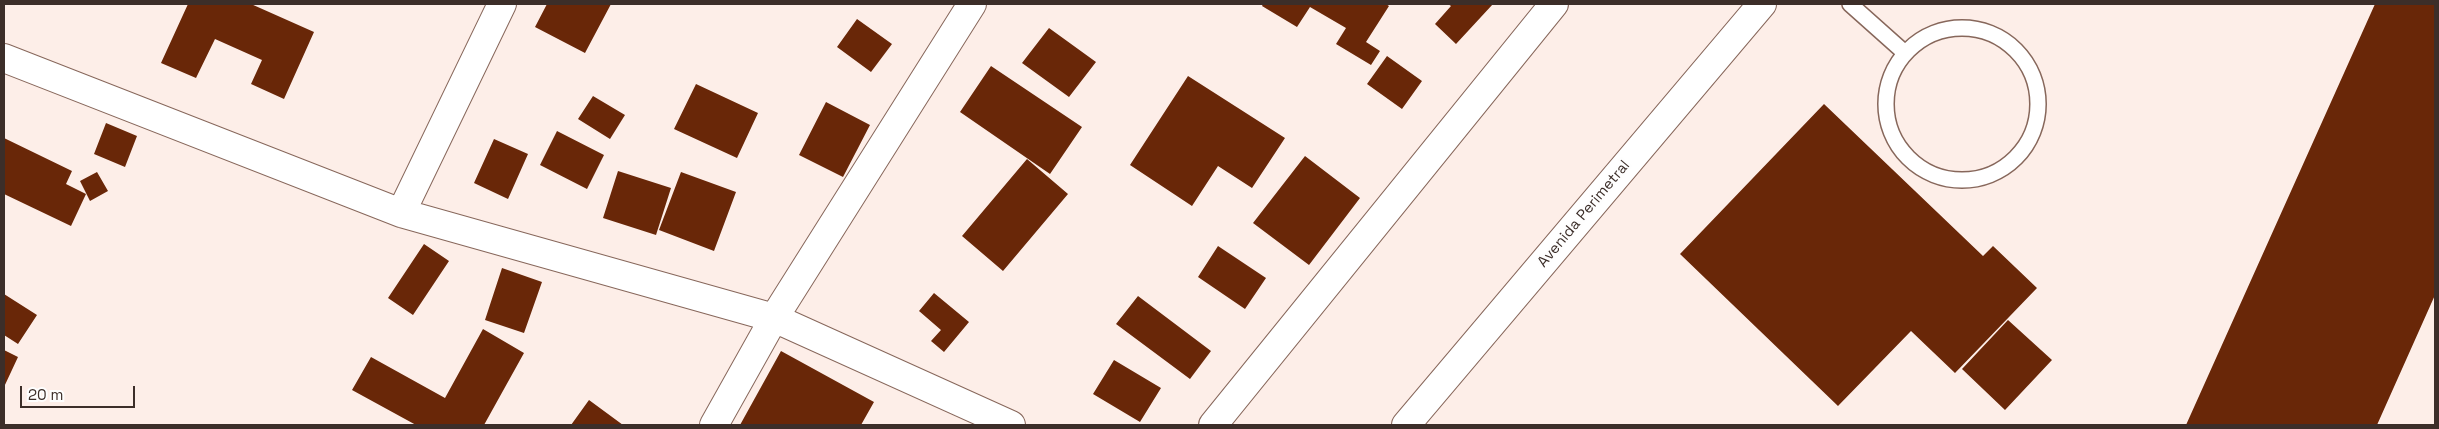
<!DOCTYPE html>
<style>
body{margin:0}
#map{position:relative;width:2439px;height:429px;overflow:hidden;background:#fdeee8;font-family:"Space Grotesk",sans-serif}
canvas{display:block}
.frame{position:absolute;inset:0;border:5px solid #3c2e29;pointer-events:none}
.scale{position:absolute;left:20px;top:386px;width:115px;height:22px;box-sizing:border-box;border:2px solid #3c2e29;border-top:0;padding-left:6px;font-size:15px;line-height:18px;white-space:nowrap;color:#3c2e29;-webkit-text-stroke:4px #fefefe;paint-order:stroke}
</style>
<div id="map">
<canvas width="2439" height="429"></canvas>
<div class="frame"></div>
<div class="scale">20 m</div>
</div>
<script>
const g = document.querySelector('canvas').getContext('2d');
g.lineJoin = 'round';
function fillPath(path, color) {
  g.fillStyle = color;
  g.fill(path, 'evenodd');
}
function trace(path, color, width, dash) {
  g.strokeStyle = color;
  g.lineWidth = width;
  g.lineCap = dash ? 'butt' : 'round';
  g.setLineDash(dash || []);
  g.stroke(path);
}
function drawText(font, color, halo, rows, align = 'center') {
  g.font = font + ' "Space Grotesk",sans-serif';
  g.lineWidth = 5;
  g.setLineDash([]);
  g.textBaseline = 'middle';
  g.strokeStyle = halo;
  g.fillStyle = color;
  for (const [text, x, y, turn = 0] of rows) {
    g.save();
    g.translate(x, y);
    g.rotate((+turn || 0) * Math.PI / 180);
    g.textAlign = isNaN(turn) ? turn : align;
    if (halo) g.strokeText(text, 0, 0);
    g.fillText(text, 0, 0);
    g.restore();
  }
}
fillPath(new Path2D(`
 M188,4h63l63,28 -30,67 -33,-15 11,-24 -47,-21 -19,39 -35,-15z
 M547,4h64l-26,49 -50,-26z
 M1263,4h123l3,2 -23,36 14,9 -9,14 -35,-21 10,-16 -36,-21 -13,20 -35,-21z
 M1448,4h45l-37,40 -21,-20 16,-18z
 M2375,4h60v291l-58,130h-191z
 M857,19l35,25 -21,28 -34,-25z
 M1049,28l47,34 -27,35 -47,-34z
 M1387,56l35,25 -20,28 -35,-25z
 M991,66l91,61 -32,47 -90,-62z
 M1188,76l97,62 -33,50 -34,-22 -26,40 -62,-41z
 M696,84l62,29 -21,45 -63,-29z
 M593,96l32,19 -15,24 -32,-20z
 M826,102l44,23 -27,52 -44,-22z
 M1824,104l159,152 10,-10 44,42 -82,85 -44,-42 -73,75 -158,-152z
 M106,123l31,13 -12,31 -31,-13z
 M557,131l47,24 -17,34 -47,-24z
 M4,138l68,33 -6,13 20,10 -15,32 -67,-32z
 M494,139l34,15 -20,45 -34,-16z
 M1305,156l55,42 -51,67 -56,-42z
 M1027,159l41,35 -65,77 -41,-35z
 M618,171l53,17 -15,47 -53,-17z
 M97,172l11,19 -18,10 -10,-20z
 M681,172l55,20 -22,59 -55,-21z
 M424,244l25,17 -36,54 -25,-17z
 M1218,246l48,32 -21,31 -47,-32z
 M502,268l40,14 -18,51 -39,-13z
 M934,293l35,29 -25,30 -13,-11 10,-11 -22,-19z
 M4,294l33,21 -19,29 -14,-9z
 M1138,296l73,55 -21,28 -74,-55z
 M2008,320l44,40 -47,50 -43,-41z
 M483,329l41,24 -40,72h-68l-64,-35 19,-33 74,41z
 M4,350l14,7 -14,30z
 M781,351l93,51 -13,23h-121z
 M1114,360l47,28 -21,34 -47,-28z
 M589,400l34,25h-52z`), '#692708');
const service = new Path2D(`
 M1850,4l55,49
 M1886 104a76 76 0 1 1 152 0a76 76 0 1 1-152 0Z`);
const minor = new Path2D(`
 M4,58l397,155 373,105 237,107
 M401,213l101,-209
 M714,425l60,-107 198,-314`);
const secondary = new Path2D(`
 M1213,425l341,-421
 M1406,425l356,-421`);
trace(service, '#87675b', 18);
trace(minor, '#87675b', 30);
trace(secondary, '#87675b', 30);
trace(service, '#fff', 15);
trace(minor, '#fff', 28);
trace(secondary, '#fff', 28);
drawText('15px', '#3c2e29', '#fefefe', [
 ["Avenida Perimetral",1584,214,-50]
]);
</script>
